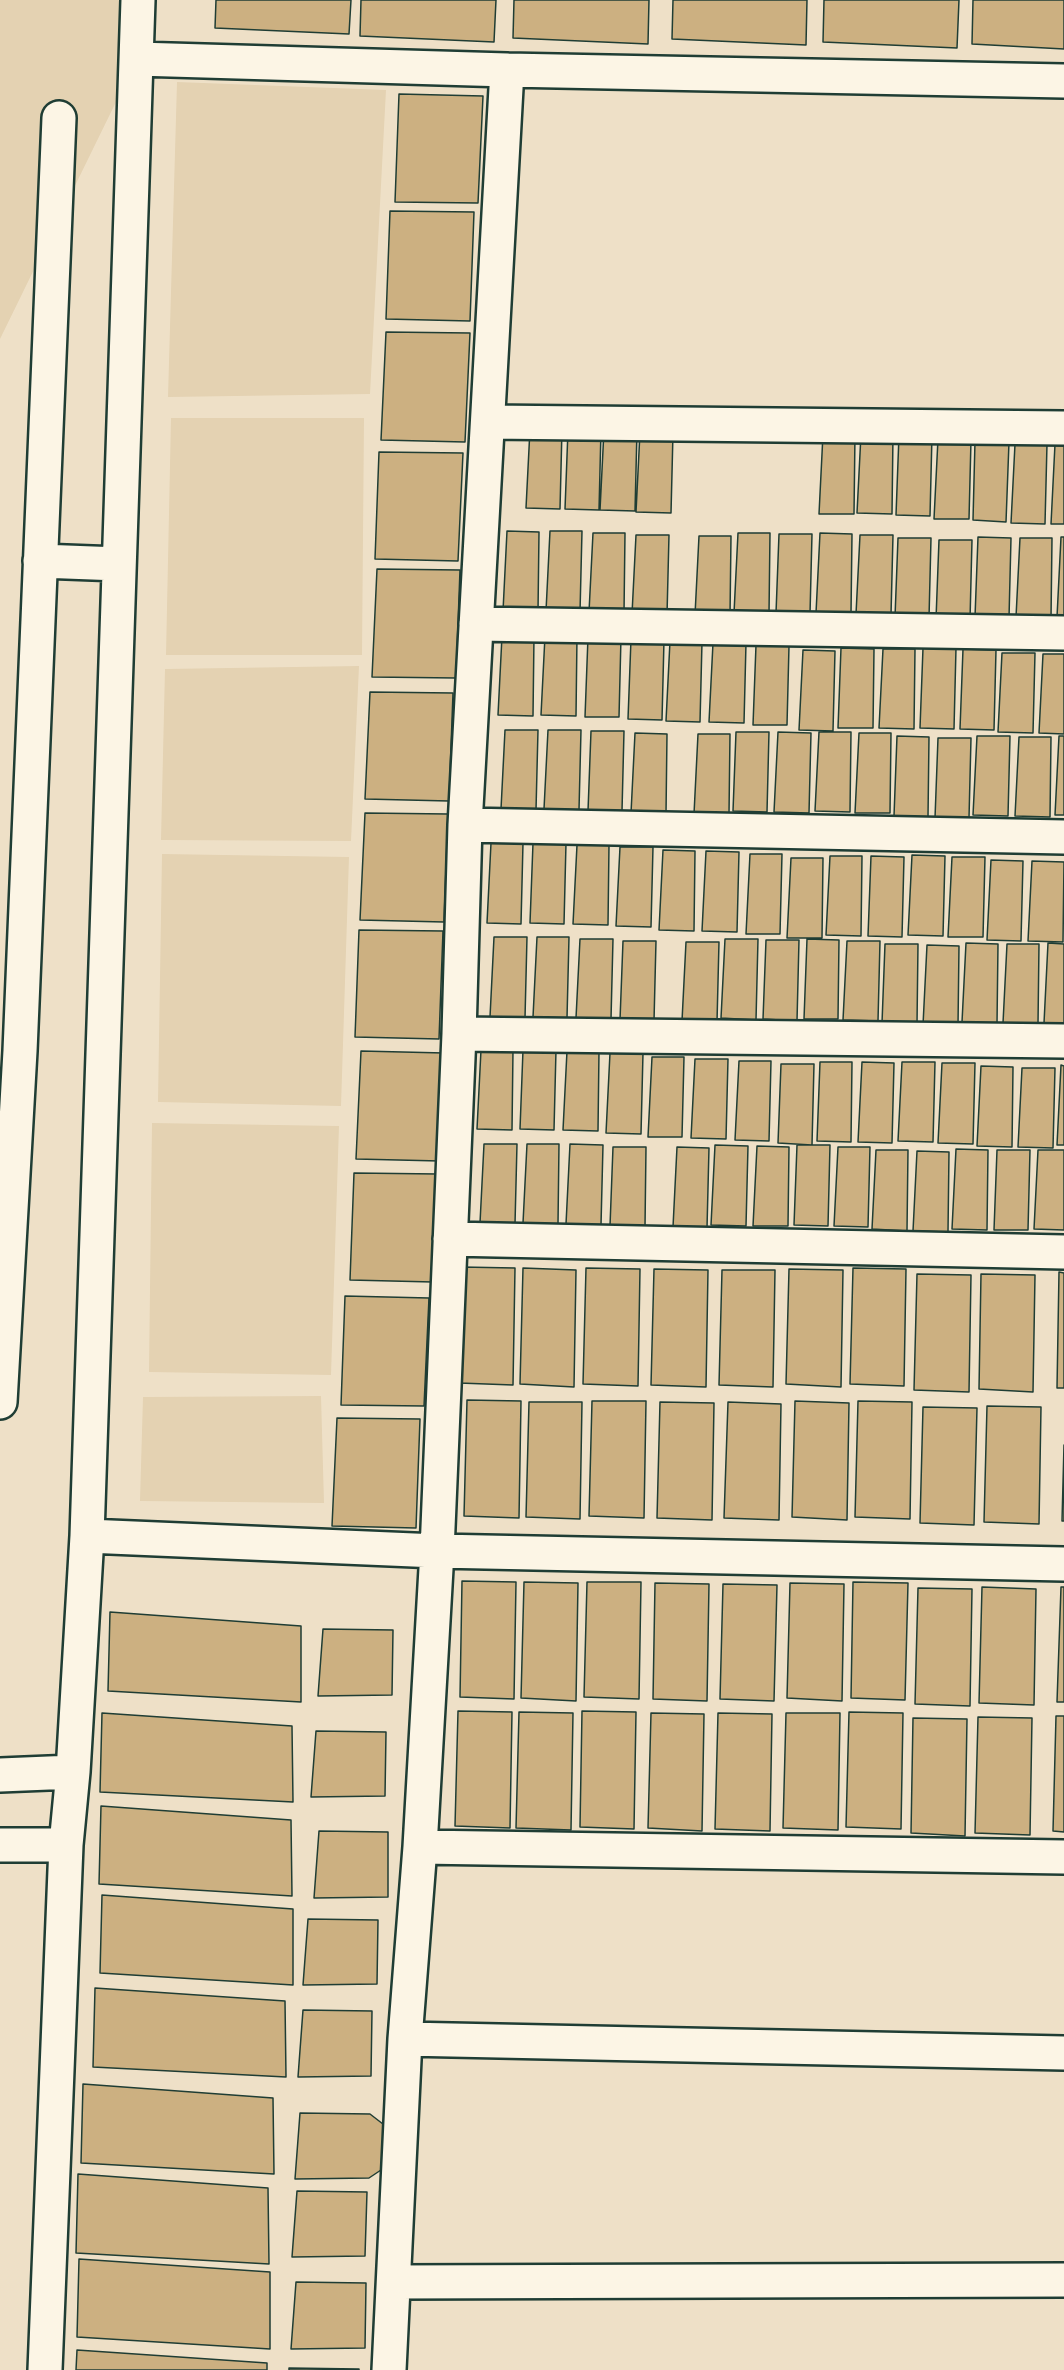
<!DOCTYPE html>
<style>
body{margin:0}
canvas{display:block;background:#eee0c7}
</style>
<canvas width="1064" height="2370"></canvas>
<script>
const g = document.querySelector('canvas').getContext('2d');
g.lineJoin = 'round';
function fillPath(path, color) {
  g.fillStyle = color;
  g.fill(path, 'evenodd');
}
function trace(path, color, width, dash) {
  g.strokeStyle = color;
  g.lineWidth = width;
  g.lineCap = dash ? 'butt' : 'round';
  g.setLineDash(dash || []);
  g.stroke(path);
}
fillPath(new Path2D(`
 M0,0h137v59l-137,280z
 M177,82l209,8 -16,304 -202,3z
 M171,418h193l-2,237h-196z
 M359,666l-8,175 -190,-1 4,-171z
 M162,854l187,3 -8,249 -183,-4z
 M152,1123l187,3 -8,249 -182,-3z
 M321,1396l3,107 -184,-2 3,-104z`), '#e4d2b2');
const building = new Path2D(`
 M216,0h135l-2,34 -134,-6z
 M361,0h135l-2,42 -134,-6z
 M514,0h135l-1,44 -135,-6z
 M673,0h134l-1,45 -134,-6z
 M824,0h135l-2,48 -134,-6z
 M973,0h91v49l-92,-5z
 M399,94l84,2 -5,107 -83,-1z
 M390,211l84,1 -4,109 -84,-2z
 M386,332l84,1 -5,109 -84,-2z
 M530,429h32l-2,80 -34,-1z
 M568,430h33l-2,80 -34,-1z
 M604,430h33l-2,81 -35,-1z
 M640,432l33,1 -2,80 -35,-1z
 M823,434h32l-1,80h-35z
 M861,434h32l-1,80 -35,-1z
 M899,435h33l-2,81 -34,-1z
 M938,439l33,1 -2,79h-35z
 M975,441l34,1 -3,80 -33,-2z
 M1015,444h32l-2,80 -34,-1z
 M1055,444h9v80h-13z
 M379,452l84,1 -5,108 -83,-2z
 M507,531l32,1 -1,80 -35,-1z
 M550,531h32l-2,81 -34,-1z
 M593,533h32l-1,80 -35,-1z
 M738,533h32l-1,81 -35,-1z
 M820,533l32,1 -1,80 -35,-1z
 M779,534h33l-2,80 -34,-1z
 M636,535h33l-2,80 -35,-1z
 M860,535h33l-2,80 -35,-1z
 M699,536h32l-1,80 -35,-1z
 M978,537l33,1 -2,80 -34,-1z
 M1061,537h3v80h-7z
 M898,538h33l-2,80 -34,-1z
 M1020,538h32l-1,81 -35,-2z
 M939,540h33l-2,80 -34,-1z
 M377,569l83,1 -4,108 -84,-1z
 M502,636h32l-1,80 -35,-1z
 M545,636h32l-1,80 -35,-1z
 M588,637h33l-2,80h-34z
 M631,639l33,1 -2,80 -34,-1z
 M670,641l32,1 -2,80 -34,-1z
 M713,643h33l-2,80 -35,-1z
 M756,645l33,1 -2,79h-34z
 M841,648l33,1 -1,79h-35z
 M923,648h33l-2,81 -34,-1z
 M883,649h32l-1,80 -35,-1z
 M963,649l33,1 -2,80 -34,-1z
 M803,650l32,1 -2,80 -34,-1z
 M1002,653h33l-2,80 -35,-1z
 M1043,654h21v80l-25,-1z
 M370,692l83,1 -4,108 -84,-2z
 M505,730h33l-2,80 -35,-1z
 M548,730h33l-2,80 -35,-1z
 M591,731h33l-2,80h-34z
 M736,732h33l-2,80 -34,-1z
 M778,732l33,1 -2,80 -35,-1z
 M819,732h32l-1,80 -35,-1z
 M635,733l32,1 -1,80 -35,-1z
 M859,733h32l-1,80h-35z
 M698,734h32l-1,80h-35z
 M897,736l32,1 -1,80 -34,-1z
 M977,736h33l-2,80 -35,-1z
 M1059,736h5v79h-9z
 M1019,737h32l-1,80 -35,-1z
 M938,738h33l-2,80h-34z
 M365,813l83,1 -4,108 -84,-2z
 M491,843h32l-2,81 -34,-1z
 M533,843h33l-2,81 -34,-1z
 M577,845h32l-1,80 -35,-1z
 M620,847h33l-2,80 -35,-1z
 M663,850l32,1 -1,80 -35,-1z
 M706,851l33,1 -2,80 -35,-1z
 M750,854h32l-2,80h-34z
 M912,855l33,1 -2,80 -35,-1z
 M830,856h32l-1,80 -35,-1z
 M871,856l33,1 -2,80 -34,-1z
 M952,857h33l-2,80h-35z
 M791,858h32l-1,80h-35z
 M991,860l32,1 -2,80 -34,-1z
 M1032,861l32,1 -1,80 -35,-1z
 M359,930l84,1 -4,108 -84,-2z
 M494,937h33l-2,81 -35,-1z
 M537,937h32l-2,81 -34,-1z
 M580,939h33l-2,80 -35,-1z
 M725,939h33l-2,81 -35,-2z
 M807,939l32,1 -1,79h-34z
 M766,940h33l-2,81 -34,-2z
 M623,941h33l-2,80 -34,-1z
 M847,941h33l-2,80 -35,-1z
 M686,942h33l-2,80 -35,-1z
 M966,943l32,1 -1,80 -35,-2z
 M1048,943l16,1v79h-20z
 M885,944h33l-1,80 -35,-1z
 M1007,944h32l-1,80 -35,-1z
 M927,945l32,1 -1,80 -35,-1z
 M481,1050h32l-1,80 -35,-1z
 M523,1050h33l-2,80 -34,-1z
 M361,1051l83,2 -4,108 -84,-2z
 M567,1051h32l-1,80 -35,-1z
 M610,1053h33l-2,81 -35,-1z
 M652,1057h32l-2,80h-34z
 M695,1059h33l-2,80 -35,-1z
 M739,1061h32l-2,80 -34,-1z
 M820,1062h32l-1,80 -34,-1z
 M862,1062l32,1 -2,80 -34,-1z
 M902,1062h33l-2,80 -35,-1z
 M942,1063h33l-2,81 -35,-1z
 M781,1064h33l-2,81 -34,-2z
 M1061,1065l3,1v79h-7z
 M981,1066l32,1 -1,80 -35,-1z
 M1022,1068h33l-2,80 -35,-1z
 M484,1144h33l-2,80 -35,-1z
 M527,1144h32l-1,80 -35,-1z
 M570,1144l33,1 -2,80 -35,-1z
 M715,1145l33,1 -2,80 -35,-1z
 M797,1145h33l-2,81 -34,-1z
 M757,1146l32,1 -1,79h-35z
 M613,1147h33l-1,80 -35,-1z
 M677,1147l32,1 -2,80 -34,-1z
 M838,1147h32l-2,80 -34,-1z
 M956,1149l32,1 -1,80 -35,-1z
 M876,1150h32l-1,81 -35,-2z
 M997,1150h33l-2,80h-34z
 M1038,1150h26v80l-30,-1z
 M917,1151l32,1 -1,80 -35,-1z
 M354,1173l84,1 -5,108 -83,-2z
 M461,1267l54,1 -2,117 -54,-2z
 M523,1268l53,2 -2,117 -54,-3z
 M586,1268l54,1 -2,117 -55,-2z
 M853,1268l53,1 -2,117 -54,-2z
 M654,1269l54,1 -2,117 -55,-2z
 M789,1269l54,1 -2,117 -55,-3z
 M722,1270h53l-2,117 -54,-2z
 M1059,1272l5,1v115h-7z
 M917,1274l54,1 -2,117 -55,-2z
 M981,1274l54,1 -2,117 -54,-3z
 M345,1296l84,2 -5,108 -83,-1z
 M467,1400l54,1 -2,117 -55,-2z
 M592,1401h54l-2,117 -55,-2z
 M795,1401l54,2 -2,117 -55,-3z
 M858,1401l54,1 -2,117 -55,-2z
 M529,1402h53l-2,117 -54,-2z
 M660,1402l54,1 -2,117 -55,-2z
 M728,1402l53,2 -2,116 -55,-2z
 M987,1406l54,1 -2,117 -55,-2z
 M923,1407l54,1 -3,117 -54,-2z
 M337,1418l83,1 -4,109 -84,-2z
 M1064,1445v76h-2z
 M462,1581l54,1 -2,117 -54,-2z
 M524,1582l54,1 -2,118 -55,-3z
 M587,1582h54l-2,117 -55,-2z
 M853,1582l55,1 -3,117 -54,-2z
 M655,1583l54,1 -2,117 -54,-2z
 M790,1583l54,1 -2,117 -55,-3z
 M723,1584l54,1 -3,116 -54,-2z
 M982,1587l54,2 -2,116 -55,-2z
 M1061,1587h3v115h-7z
 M918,1588l54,1 -2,117 -55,-2z
 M110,1612l191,14v76l-193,-11z
 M323,1629l70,1 -1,65 -74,1z
 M458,1711l54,1 -2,116 -55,-2z
 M582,1711l54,1 -2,117 -54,-2z
 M519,1712l54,1 -2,117 -55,-2z
 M849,1712l54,1 -2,116 -55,-2z
 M102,1713l190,13 1,76 -193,-10z
 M651,1713l53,1 -2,117 -54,-3z
 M718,1713l54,1 -2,117 -55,-2z
 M786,1713h54l-2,117 -55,-2z
 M1056,1716h8v116l-11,-1z
 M978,1717l54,1 -2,117 -55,-2z
 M913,1718l54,1 -2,117 -54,-3z
 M316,1731l70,1 -1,64 -74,1z
 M101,1806l190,14 1,76 -193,-12z
 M319,1831l69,1v65l-74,1z
 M102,1895l191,14v76l-193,-12z
 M308,1919l70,1 -1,64 -74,1z
 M95,1988l190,13 1,76 -193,-10z
 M303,2010l69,1 -1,65 -73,1z
 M83,2084l190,14 1,76 -193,-11z
 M300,2113l70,1 44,34 -45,30 -74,1z
 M78,2174l190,14 1,76 -193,-11z
 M297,2191l70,1 -2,64 -73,1z
 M79,2259l191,13v77l-193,-12z
 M296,2282l70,1 -1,65 -74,1z
 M77,2350l190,13v7h-191z
 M289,2368l70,1v1h-70z`);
fillPath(building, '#ccb081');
trace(building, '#1f3d34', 1.5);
const minor = new Path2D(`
 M137,59l370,11 557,11
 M488,422l576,6
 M40,561l79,3
 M476,624l588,9
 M465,825l599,12
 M459,1034l605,7
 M450,1239l614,13
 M0,1402l20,-351 39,-933
 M87,1536l350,15 627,13
 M0,1775l73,-3
 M0,1845h66
 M420,1847l644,10
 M405,2039l659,14
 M394,2282l670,-2
 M45,2370l21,-525 7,-73 14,-236 51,-1536
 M389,2370l16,-331 15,-192 17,-296 22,-517 6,-209 42,-755`);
trace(minor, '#1f3d34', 38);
trace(minor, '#fcf5e5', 33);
</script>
